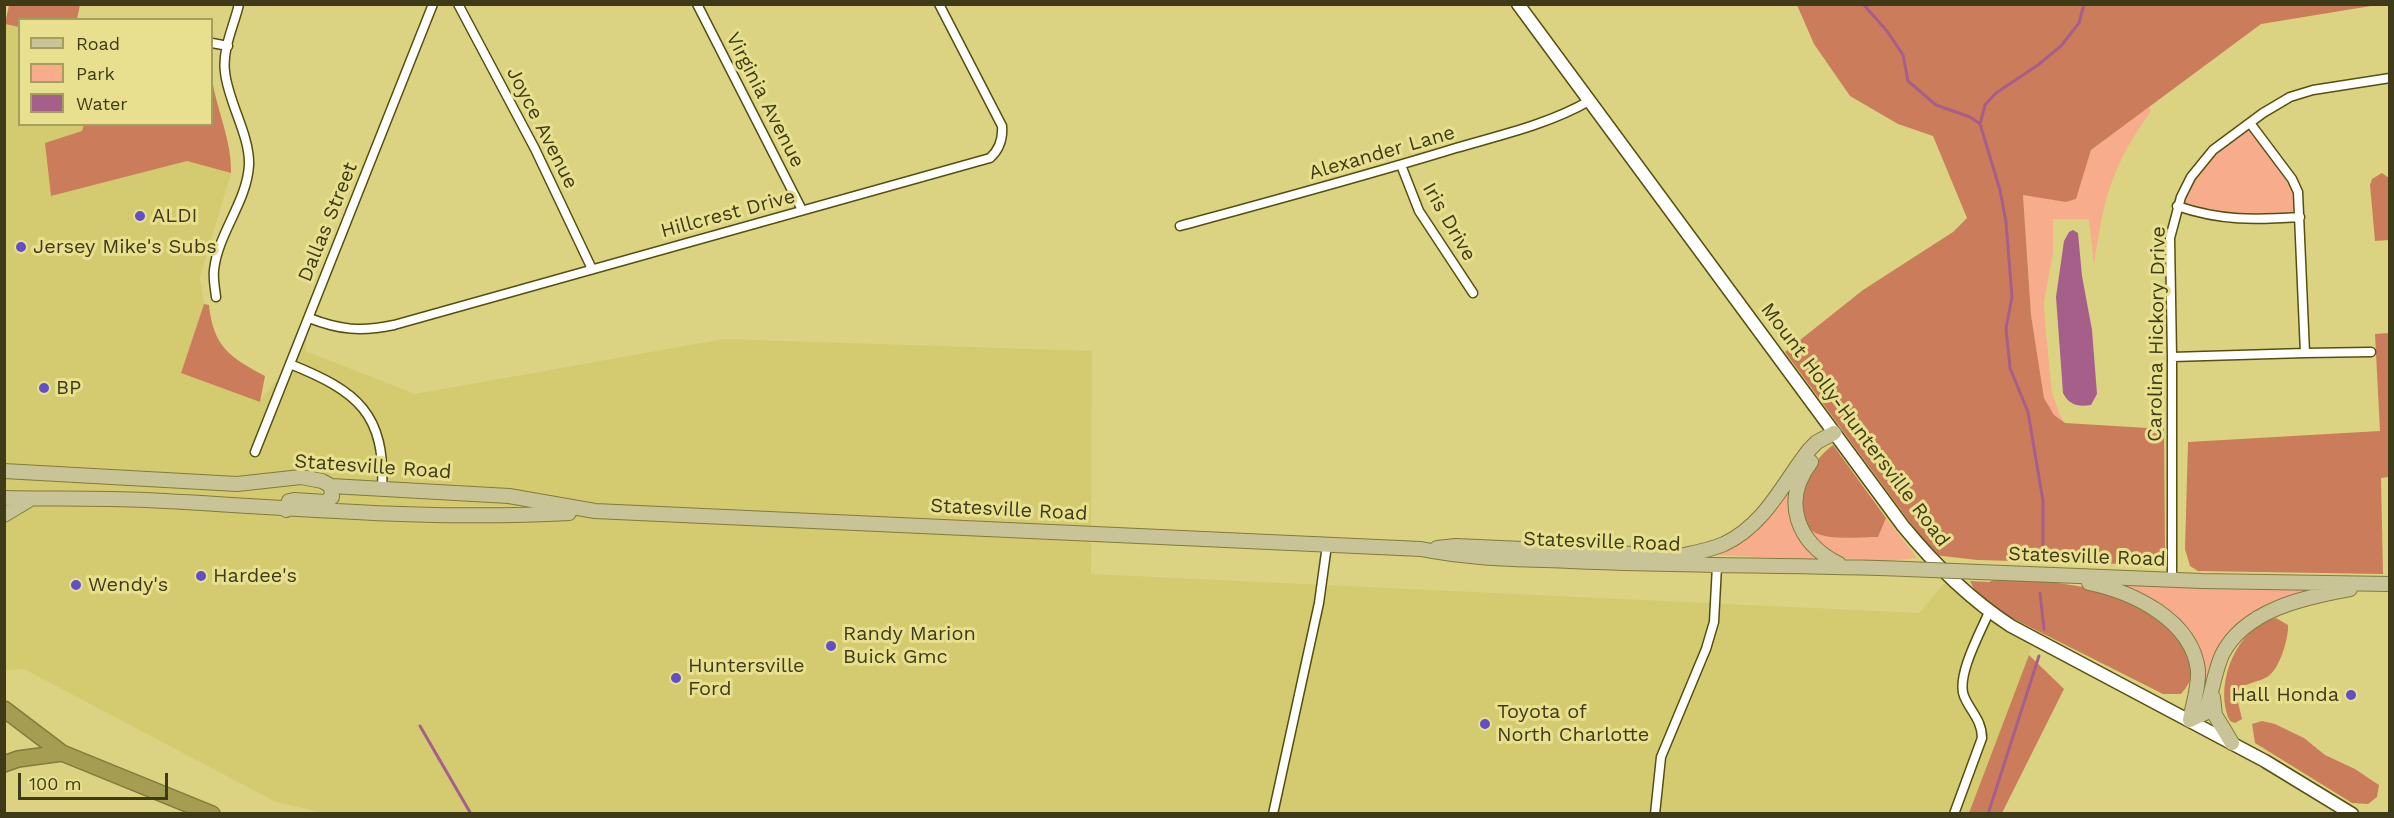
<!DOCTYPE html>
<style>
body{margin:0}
#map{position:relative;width:2394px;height:818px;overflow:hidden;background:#dbd381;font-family:"Work Sans",sans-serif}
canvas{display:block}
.frame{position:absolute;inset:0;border:6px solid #3f3b19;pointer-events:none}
.legend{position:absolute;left:18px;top:18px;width:195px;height:108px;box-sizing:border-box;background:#e8e08e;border:2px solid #a49e5f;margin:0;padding:8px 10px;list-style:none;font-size:18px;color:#3f3b19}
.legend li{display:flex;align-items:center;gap:12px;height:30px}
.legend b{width:30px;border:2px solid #a49e5f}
.scale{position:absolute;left:18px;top:773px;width:150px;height:27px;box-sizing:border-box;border:3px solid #3f3b19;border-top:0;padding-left:8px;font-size:18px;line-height:21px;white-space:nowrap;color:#3f3b19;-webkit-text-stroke:4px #e8e08e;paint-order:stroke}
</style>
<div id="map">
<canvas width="2394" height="818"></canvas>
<div class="frame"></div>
<ul class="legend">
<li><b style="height:8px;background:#c9c497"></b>Road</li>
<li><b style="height:16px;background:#f7ac8c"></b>Park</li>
<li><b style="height:16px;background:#a65f8b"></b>Water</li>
</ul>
<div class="scale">100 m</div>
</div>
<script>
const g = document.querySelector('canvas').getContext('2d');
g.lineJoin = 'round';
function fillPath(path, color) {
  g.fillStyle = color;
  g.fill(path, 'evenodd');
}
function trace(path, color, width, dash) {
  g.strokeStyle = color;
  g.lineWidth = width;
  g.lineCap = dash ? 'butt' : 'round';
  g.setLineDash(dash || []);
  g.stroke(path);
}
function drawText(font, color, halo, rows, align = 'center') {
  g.font = font + ' "Work Sans",sans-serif';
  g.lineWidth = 6;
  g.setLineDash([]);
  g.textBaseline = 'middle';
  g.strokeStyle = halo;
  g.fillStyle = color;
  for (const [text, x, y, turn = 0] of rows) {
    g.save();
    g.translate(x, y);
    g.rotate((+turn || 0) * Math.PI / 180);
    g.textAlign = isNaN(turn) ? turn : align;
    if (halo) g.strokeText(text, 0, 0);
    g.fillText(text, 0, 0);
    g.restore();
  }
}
fillPath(new Path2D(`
 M5,24l14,3 1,97 82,1 -51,71 136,-35 44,12 -31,104 4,27 -23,69 78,29 31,-38 19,-46 -4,33 110,43 309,-55 368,12 -1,223 828,39 30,-35 84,60 -4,17 -60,159 -1645,-1 -48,-11 -252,-133 -19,1z`), '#d4ca6f');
fillPath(new Path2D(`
 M2149,107l2,4c-40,56 -48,89 -57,155l-5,-47h-36v33l-9,50 1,20 7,71 7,20 6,10 -11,-7 -10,-18 -13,-83 -8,-121 43,8 10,-3 15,-49z
 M2250,123l42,56 8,38 -42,3 -81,-14 25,-44z
 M1798,471l-5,35 31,54 -125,-6 22,-5z
 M1886,518l31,40 -32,3 -45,-3 -28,-20 -5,-14 13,11 58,2z
 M2105,583l229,6 -86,32 -50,90 4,-21z`), '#f7ac8c');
fillPath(new Path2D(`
 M9,5v-1l71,1 -3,14 -57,1 -1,7 -14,-3z
 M1797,5h580l-116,19 -170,126 -15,49 -10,3 -43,-7 8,120 13,83 10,17 11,8 99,6 1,128 -5,8 -183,-5 -43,-5 -149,-203 78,-62 90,-58 14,-14 -34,-82 -35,-12 -48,-28 -36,-52z
 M212,79c5,32 20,62 19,94l-44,-12 -136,35 -6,-53 37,-12 2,-6 128,-1z
 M2382,173l7,5v62l-14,1 -5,-56 2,-6z
 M204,304l5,1c4,42 22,53 56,71l-5,26 -79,-29z
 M2389,333v144l-8,1 2,96 -185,-3 -8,-5 -5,-17 3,-107 192,-11 -5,-97z
 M1833,445l53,73 -8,19c-16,0 -46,3 -60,-3 -8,-3 -11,-9 -14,-17 -9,-28 7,-55 29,-72z
 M2001,577c59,7 126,7 170,52 7,7 16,17 18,27 4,16 4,25 -8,38h-18l-161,-81 -27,-22 -5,-10 19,1z
 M2276,618l12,7c1,13 -9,46 -21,52 -9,5 -19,6 -28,11l-2,10 5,21 -7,4 -5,-2c-17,-35 6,-94 46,-103z
 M2029,655l35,34 -62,124h-33z
 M2262,721l13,3 29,14 21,17 30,14 24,16 -2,12 -9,7 -16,-1 -97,-60 -3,-19z`), '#cb7d5b');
fillPath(new Path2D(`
 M2073,230l5,3 4,43 10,54 5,64 -6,11c-13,2 -22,0 -28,-12l-7,-96 8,-56 5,-9z`), '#a65f8b');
trace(new Path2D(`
 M1863,4l24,27 16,24 5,26 28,24 34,12 10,7
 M2043,549v-48l-15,-89 -18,-44 -4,-40 6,-31 -6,-75 -6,-32 -20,-66 5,-19 11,-12 42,-28 23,-19 18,-23 5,-19
 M2040,593l4,36
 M420,726l51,88
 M1988,814l51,-158`), '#a65f8b', 3);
const street = new Path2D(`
 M458,4l77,145 57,120
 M697,4l105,206
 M212,43l16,3
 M1401,165l18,46 54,82
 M2177,206c44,15 78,14 123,11
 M1180,226c92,-25 185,-50 276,-78 45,-13 93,-24 133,-47
 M216,297c-1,-9 -3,-18 -2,-27 4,-37 33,-68 35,-105 1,-30 -21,-63 -24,-93 -3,-23 9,-46 14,-68
 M309,318c31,12 52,14 85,7l596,-167c10,-9 13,-19 12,-32l-63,-122
 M2305,353l66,-1
 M2172,357l133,-4 -7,-161 -6,-13 -42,-56
 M290,364c67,27 96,49 92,126
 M255,452l178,-448
 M2172,580v-223l-2,-119 11,-41 10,-20 22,-27 50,-37 27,-16 23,-7 77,-12
 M1273,814l46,-211 8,-58
 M1655,814l6,-57 45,-108 8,-27 3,-56
 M1954,814l28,-76c0,-18 -12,-27 -18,-42 -8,-20 17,-65 25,-84`);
const secondary = new Path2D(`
 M1518,4l385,522c32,39 65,72 108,100l254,135 87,53`);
const primary = new Path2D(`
 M1811,462c-30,39 -14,81 28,102
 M4,471l233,13 64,-7 21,4 9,5 178,10 86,15 826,38c49,10 99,10 149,12 113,5 224,4 337,8
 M4,498c47,1 95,0 142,2 141,7 281,21 423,13
 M286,510l3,-9 5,-1 32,2 6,-5 -1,-11
 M4,515l25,-15
 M1437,548l19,-2 223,10
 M1679,556c15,-3 31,-6 45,-12 41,-19 59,-61 85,-94l8,-8 17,-9
 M1979,572l223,9 188,3
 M2089,583c44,9 103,37 109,87 1,17 -5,34 -8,50
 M2213,697l2,18 17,28
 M2190,720l15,-7c7,-19 9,-40 17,-58 22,-45 83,-58 128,-66`);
const highway = new Path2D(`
 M4,709l58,44 150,61
 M4,764l14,-5 44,-6`);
trace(street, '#56500d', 11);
trace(secondary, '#56500d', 15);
trace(primary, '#817b3d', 16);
trace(highway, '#817b3d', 18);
trace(street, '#fff', 8);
trace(secondary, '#fff', 12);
trace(primary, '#c9c497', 14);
trace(highway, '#a59d51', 15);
const primaryBridge = new Path2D(`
 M1907,569l72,3`);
trace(primaryBridge, '#817b3d', 16, []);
trace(primaryBridge, '#c9c497', 14);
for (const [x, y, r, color] of [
 [140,216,6,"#5f50c9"],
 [21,247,6,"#5f50c9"],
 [44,388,6,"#5f50c9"],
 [201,576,6,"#5f50c9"],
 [76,585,6,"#5f50c9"],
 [831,646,6,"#5f50c9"],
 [676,678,6,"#5f50c9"],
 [2351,695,6,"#5f50c9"],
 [1485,724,6,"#5f50c9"]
]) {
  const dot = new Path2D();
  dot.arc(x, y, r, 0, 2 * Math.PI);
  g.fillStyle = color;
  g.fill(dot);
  trace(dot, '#e8e08e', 2);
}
drawText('20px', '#3f3b19', '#e8e08e', [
 ["Virginia Avenue",765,100,63],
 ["Joyce Avenue",542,128,63],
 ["Alexander Lane",1382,153,-16],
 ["Hillcrest Drive",728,214,-15],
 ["Dallas Street",328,222,-68],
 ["Iris Drive",1449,222,60],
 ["Carolina Hickory Drive",2157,334,-89],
 ["Mount Holly-Huntersville Road",1855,425,53],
 ["Statesville Road",373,467,4],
 ["Statesville Road",1009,510,3],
 ["Statesville Road",1602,542,2],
 ["Statesville Road",2087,557,2]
]);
drawText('20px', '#3f3b19', '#e8e08e', [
 ["ALDI",152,216],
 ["Jersey Mike's Subs",33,247],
 ["BP",56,388],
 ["Hardee's",213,576],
 ["Wendy's",88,585],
 ["Randy Marion",843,634],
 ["Buick Gmc",843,657],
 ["Huntersville",688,666],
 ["Ford",688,689],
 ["Hall Honda",2339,695,"right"],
 ["Toyota of",1497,712],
 ["North Charlotte",1497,735]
], 'left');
</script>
